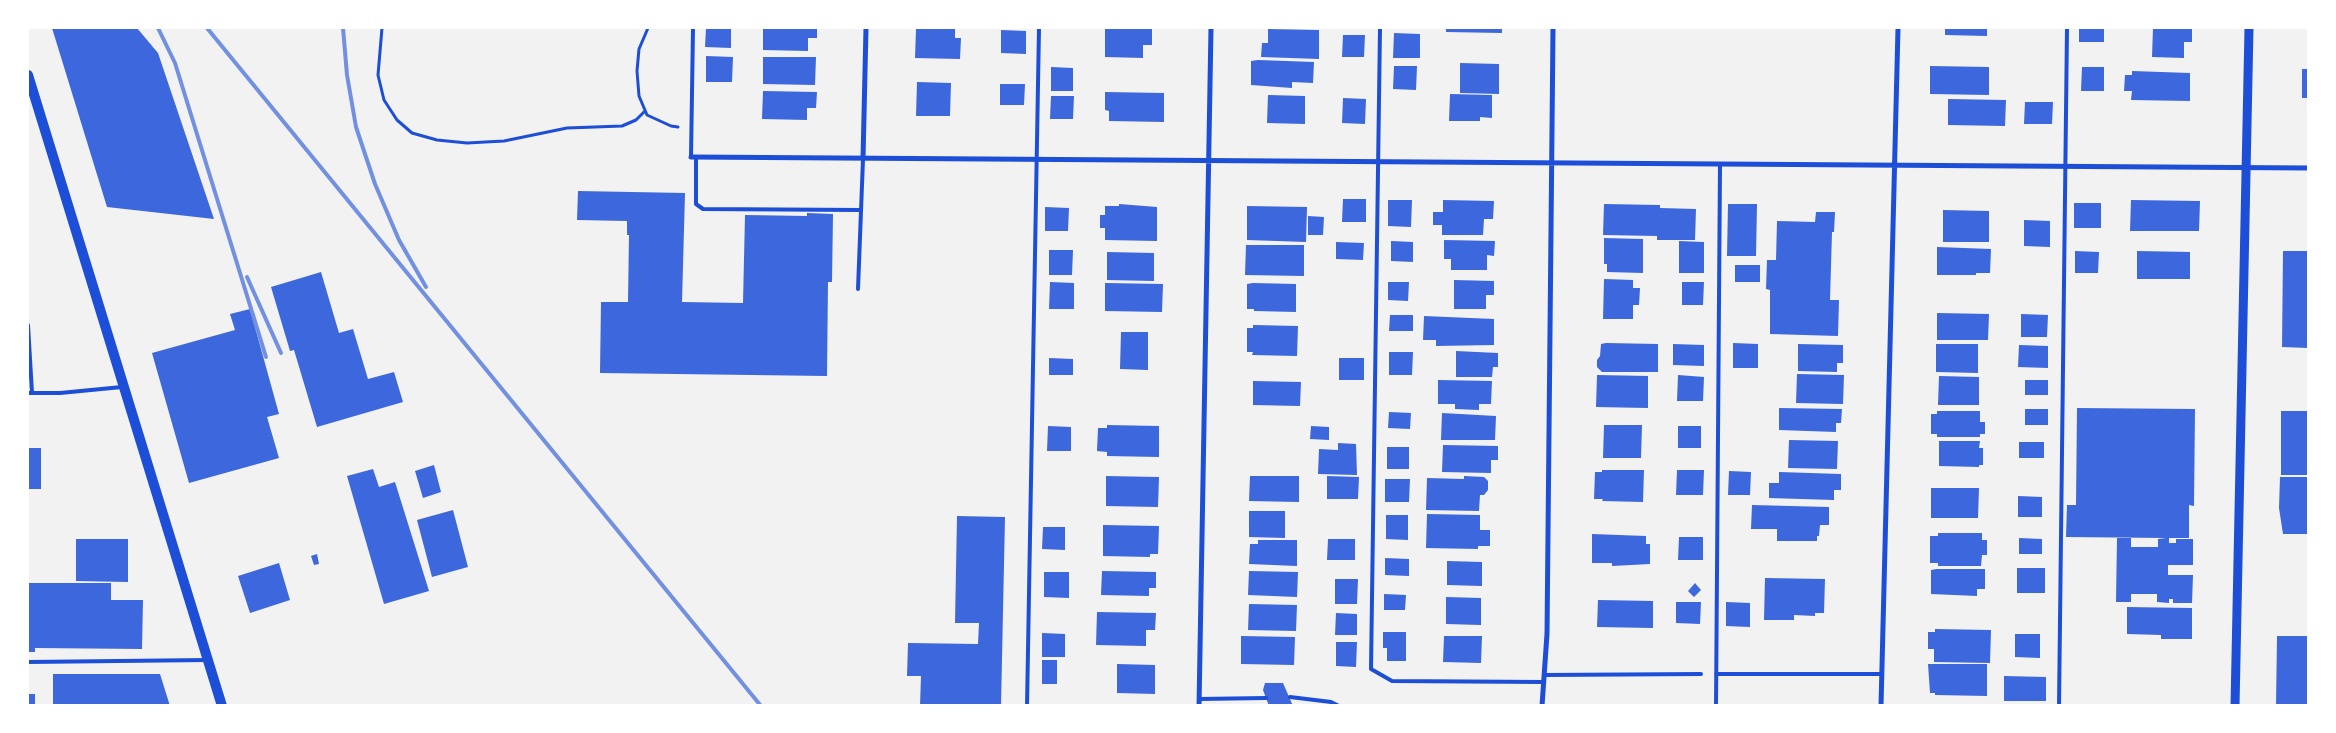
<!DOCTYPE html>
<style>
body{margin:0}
#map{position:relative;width:2336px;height:733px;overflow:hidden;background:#f2f2f2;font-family:Mulish,sans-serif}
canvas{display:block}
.frame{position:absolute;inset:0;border:29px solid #fff;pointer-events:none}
</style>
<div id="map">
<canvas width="2336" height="733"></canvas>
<div class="frame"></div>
</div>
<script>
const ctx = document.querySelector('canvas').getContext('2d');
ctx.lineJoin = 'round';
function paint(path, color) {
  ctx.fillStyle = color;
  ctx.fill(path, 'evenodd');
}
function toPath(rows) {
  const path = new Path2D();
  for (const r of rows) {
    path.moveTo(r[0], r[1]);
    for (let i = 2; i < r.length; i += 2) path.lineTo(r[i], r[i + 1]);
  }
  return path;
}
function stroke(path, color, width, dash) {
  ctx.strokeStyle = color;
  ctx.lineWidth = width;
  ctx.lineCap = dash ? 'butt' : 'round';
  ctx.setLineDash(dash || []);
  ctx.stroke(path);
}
paint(toPath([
 [52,28,137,28,158,53,214,219,107,207],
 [706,28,731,28,731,48,705,47],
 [763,28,817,28,817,38,808,38,808,51,763,50],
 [1105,28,1152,28,1152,45,1143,45,1143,58,1105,57],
 [1446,28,1502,28,1502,33,1446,32],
 [1945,28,1987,28,1987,36,1945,35],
 [2079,28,2104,28,2104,42,2079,42],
 [2153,28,2192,28,2192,42,2184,42,2184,58,2152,57],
 [916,29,955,29,955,38,961,38,960,59,915,58],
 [1268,29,1319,30,1319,59,1261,57,1262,43,1268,43],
 [1001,30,1026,31,1026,54,1001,53],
 [1394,33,1420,34,1420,58,1393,58],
 [1343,35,1365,35,1364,57,1342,57],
 [706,56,733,57,732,82,706,82],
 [763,57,816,57,815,85,763,84],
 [1258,60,1314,62,1313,83,1292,82,1292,88,1251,85,1251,61],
 [1460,63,1499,64,1499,94,1460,93],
 [1394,66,1417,66,1416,90,1393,89],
 [1930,66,1989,67,1989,95,1930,94],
 [1051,67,1073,68,1073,91,1051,91],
 [2082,67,2104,67,2104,91,2081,91],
 [2302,69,2308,69,2308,98,2302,98],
 [2132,71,2190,73,2190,101,2131,100,2132,91,2124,91,2125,75,2132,75],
 [917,82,951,83,950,116,916,116],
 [1000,84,1025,84,1024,105,1000,105],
 [763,91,817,92,816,108,807,108,807,120,762,119],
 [1105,92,1164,93,1164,122,1109,121,1109,111,1105,110],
 [1450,94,1492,95,1492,118,1480,117,1480,121,1449,121],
 [1268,95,1305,96,1305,124,1267,123],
 [1051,96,1074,96,1073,119,1050,119],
 [1343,98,1366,99,1365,124,1342,123],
 [1948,99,2006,100,2005,126,1948,125],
 [2025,102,2053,102,2052,124,2024,124],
 [578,191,685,193,682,302,743,303,745,215,807,216,807,213,833,214,832,282,828,282,827,376,600,373,601,302,628,302,629,235,627,235,627,221,577,220],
 [1343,199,1366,199,1366,222,1342,222],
 [1388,200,1412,200,1411,227,1388,226],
 [1443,200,1494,201,1493,219,1484,219,1483,235,1442,235,1442,225,1433,225,1433,212,1443,212],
 [2131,200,2200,201,2199,231,2130,231],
 [2074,203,2101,203,2101,228,2074,228],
 [1119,204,1157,207,1157,241,1105,240,1105,228,1100,228,1100,215,1105,215,1105,206,1119,206],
 [1604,204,1660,205,1660,208,1696,209,1695,240,1657,240,1657,236,1603,235],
 [1728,204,1757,204,1756,256,1727,256],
 [1247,206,1307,207,1306,242,1247,240],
 [1045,207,1069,208,1068,231,1045,231],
 [1943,210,1989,211,1989,242,1943,242],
 [1816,212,1835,212,1834,232,1832,232,1830,300,1839,300,1838,336,1770,334,1770,290,1766,289,1767,260,1776,260,1777,221,1815,222],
 [1308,216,1324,217,1323,235,1308,235],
 [2024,220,2050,221,2050,247,2024,246],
 [1604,238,1643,239,1643,273,1607,272,1607,264,1604,264],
 [1444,240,1495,241,1494,256,1487,255,1487,270,1451,270,1451,259,1444,259],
 [1391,241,1413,242,1413,262,1391,261],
 [1679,241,1704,242,1704,273,1679,273],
 [1336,242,1364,243,1363,260,1336,259],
 [1246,245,1304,245,1304,276,1245,275],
 [1937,247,1991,249,1990,273,1976,273,1976,275,1937,275],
 [1049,250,1073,250,1072,275,1049,275],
 [2075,251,2099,252,2098,273,2075,273],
 [2137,251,2190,252,2190,279,2137,279],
 [2283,251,2308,251,2308,348,2282,347],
 [1107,252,1154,253,1154,281,1107,280],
 [1735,265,1760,265,1760,282,1735,282],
 [321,272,339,333,353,329,368,379,394,372,403,402,317,427,294,350,290,351,271,287],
 [1604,279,1633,280,1633,288,1640,288,1639,305,1633,305,1633,319,1603,319],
 [1454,280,1494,281,1494,295,1486,295,1486,309,1454,309],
 [1050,282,1074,283,1074,309,1049,309],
 [1388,282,1409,282,1408,301,1388,300],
 [1682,282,1704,282,1703,305,1682,305],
 [1105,283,1163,284,1162,312,1105,311],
 [1253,283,1296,284,1296,312,1254,311,1254,309,1247,309,1247,284],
 [250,309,279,414,267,417,279,458,189,483,152,353,235,330,230,314],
 [1937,313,1989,314,1988,340,1937,340],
 [2021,314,2048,315,2047,337,2021,337],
 [1390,315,1413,315,1413,331,1389,331],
 [1424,316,1494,319,1494,345,1436,346,1436,340,1423,340],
 [1253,325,1298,326,1297,356,1252,355,1253,352,1247,352,1247,328,1253,328],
 [1121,332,1148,332,1148,370,1120,369],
 [1606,343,1658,344,1658,372,1602,372,1597,367,1597,360,1600,356,1601,344],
 [1733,343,1758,344,1758,368,1733,368],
 [1673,344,1704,345,1704,366,1673,365],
 [1798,344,1843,345,1843,363,1837,363,1837,372,1798,371],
 [1936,344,1978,344,1978,373,1936,372],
 [2019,345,2048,346,2048,368,2018,367],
 [1456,351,1498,353,1498,367,1493,367,1492,377,1456,377],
 [1389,352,1413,352,1412,375,1389,375],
 [1049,358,1073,359,1073,375,1049,375],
 [1339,358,1364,358,1364,380,1339,380],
 [1797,374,1844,375,1843,404,1796,403],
 [1597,375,1648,376,1648,408,1596,407],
 [1678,375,1704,377,1703,401,1677,401],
 [1939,376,1979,377,1979,405,1938,405],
 [1438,380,1492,381,1491,404,1479,404,1479,410,1455,409,1455,404,1438,404],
 [2025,380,2048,380,2048,395,2025,395],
 [1253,381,1301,382,1300,406,1253,405],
 [1779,408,1842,409,1841,423,1836,423,1836,432,1779,430],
 [2077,408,2195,409,2194,506,2189,505,2189,538,2169,538,2169,543,2176,543,2176,539,2193,539,2193,565,2168,565,2168,575,2193,575,2192,603,2173,603,2173,599,2169,599,2169,603,2157,602,2157,594,2131,594,2131,602,2116,602,2117,538,2131,538,2131,547,2158,547,2158,539,2166,538,2066,537,2067,505,2076,505],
 [2025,409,2048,409,2048,425,2025,425],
 [1937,411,1980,411,1980,422,1985,422,1985,434,1980,434,1980,437,1937,437,1937,434,1931,434,1931,414,1937,414],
 [2281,411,2308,411,2308,475,2281,475],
 [1389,412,1411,413,1410,429,1388,428],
 [1442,413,1496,416,1495,440,1441,440],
 [1107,425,1159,426,1159,457,1107,456,1107,452,1097,451,1098,428,1107,428],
 [1604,425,1642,425,1641,458,1603,458],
 [1048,426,1071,427,1071,451,1047,451],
 [1311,426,1329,427,1329,440,1310,439],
 [1678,426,1701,426,1701,448,1678,448],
 [1789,440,1838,441,1837,469,1788,468],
 [1939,441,1980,441,1979,448,1983,448,1983,465,1979,465,1979,467,1939,466],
 [2019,442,2044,442,2044,458,2019,458],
 [1338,443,1356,444,1357,475,1318,474,1319,449,1338,450],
 [1443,445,1498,446,1498,460,1491,460,1491,473,1442,472],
 [1387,447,1409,447,1409,469,1387,469],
 [28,448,41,448,41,489,28,489],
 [434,465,441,492,423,498,415,471],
 [373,469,379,487,395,482,429,591,384,604,347,476],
 [1602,470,1644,470,1643,502,1602,501,1603,499,1594,499,1595,472,1602,472],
 [1677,470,1704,470,1703,495,1676,495],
 [1729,471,1751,472,1750,495,1728,495],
 [1779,472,1841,474,1841,490,1834,490,1834,500,1769,498,1769,483,1779,483],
 [1106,476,1159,477,1158,507,1106,506],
 [1250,476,1299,476,1299,502,1249,501],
 [1327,476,1359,477,1358,499,1327,499],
 [1464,476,1484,477,1488,481,1488,490,1484,495,1480,495,1479,511,1426,510,1427,478,1464,479],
 [2280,477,2308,477,2308,534,2283,534,2279,508],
 [1385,479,1410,479,1409,502,1385,502],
 [1931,488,1979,488,1978,518,1931,518],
 [2018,496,2042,497,2042,517,2018,517],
 [1752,505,1829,507,1829,525,1820,525,1819,536,1817,536,1817,541,1777,541,1777,529,1751,529],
 [453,510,468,567,432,577,417,520],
 [1249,511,1285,511,1285,538,1249,537],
 [1427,514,1480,515,1480,530,1490,530,1490,546,1478,546,1478,549,1426,548],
 [1386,515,1408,515,1408,540,1386,539],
 [957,516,1005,517,1001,706,920,706,921,676,907,676,908,643,978,644,979,623,955,623],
 [1103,525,1159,526,1158,554,1150,554,1150,557,1103,556],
 [1043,527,1065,527,1065,550,1042,549],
 [1938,533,1982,533,1982,540,1987,540,1987,555,1982,555,1981,566,1938,566,1938,563,1930,563,1930,536,1938,536],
 [1592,534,1646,536,1646,544,1650,544,1650,564,1612,566,1612,563,1592,563],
 [1679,537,1703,537,1703,560,1678,560],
 [2019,538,2042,539,2042,554,2019,554],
 [76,539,128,539,128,582,76,581],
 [1328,539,1355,539,1355,560,1327,560],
 [1258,540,1297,540,1297,566,1249,564,1250,544,1258,544],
 [317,554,319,564,314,565,311,556],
 [1385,558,1409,559,1409,576,1385,575],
 [1447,561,1482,562,1482,586,1447,585],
 [279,563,290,600,250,613,238,576],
 [2017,568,2045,568,2045,593,2017,593],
 [1937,569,1985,569,1985,589,1977,589,1977,596,1931,594,1931,570],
 [1102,571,1156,572,1156,588,1149,588,1149,596,1101,595],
 [1249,571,1298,572,1297,597,1248,595],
 [1044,572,1069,572,1069,598,1044,597],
 [1765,578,1825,579,1824,613,1815,613,1815,616,1794,615,1794,620,1764,620],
 [1335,579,1358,579,1357,604,1335,604],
 [28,583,111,583,111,600,143,600,142,649,35,648,35,652,28,652],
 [1695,583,1701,590,1694,597,1688,591],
 [1384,594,1406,595,1405,610,1384,610],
 [1446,597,1481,598,1481,625,1446,624],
 [1598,600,1653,601,1653,628,1597,627],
 [1676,602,1701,602,1700,624,1676,623],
 [1726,602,1750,603,1750,627,1726,626],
 [1249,604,1297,605,1296,631,1248,630],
 [2127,607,2192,608,2192,639,2161,639,2161,635,2127,634],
 [1097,612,1156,613,1155,630,1146,630,1146,646,1096,645],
 [1336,613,1357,614,1357,635,1335,635],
 [1935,629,1991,630,1990,663,1934,662,1934,649,1928,649,1928,632,1935,632],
 [1383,632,1406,632,1406,661,1387,661,1387,648,1383,648],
 [1042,633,1065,634,1065,657,1042,657],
 [2015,634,2040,634,2040,658,2015,657],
 [1241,636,1295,637,1294,665,1241,664],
 [1444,636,1482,636,1481,663,1443,662],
 [2277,636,2308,636,2308,706,2276,706],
 [1336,642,1357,642,1356,667,1336,666],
 [1042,660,1057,660,1057,684,1042,684],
 [1117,664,1155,665,1155,694,1117,693],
 [1928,664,1987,664,1987,696,1935,695,1935,693,1930,693],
 [53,674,160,674,170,706,53,706],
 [2004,676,2046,677,2046,701,2004,701],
 [1265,683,1283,683,1293,706,1269,706,1263,690],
 [28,694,35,694,35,706,28,706]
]), '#3d67dc');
stroke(toPath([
 [382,28,378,75,384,100,397,120,412,133,437,140,467,143,504,141,567,128,622,126,636,120,645,111],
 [648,28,639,49,637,71,639,96,647,115,671,126,678,127]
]), '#1d4ed8', 3);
stroke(toPath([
 [1380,28,1371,669,1392,681,1543,682],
 [691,157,693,28],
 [696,157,696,204,703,209,861,210],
 [858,289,863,159],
 [28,325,32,393,28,393],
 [32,393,60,393,122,387],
 [28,662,208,660],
 [1716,674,1882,674],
 [1544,675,1701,674],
 [1290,697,1331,702,1339,706],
 [1199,699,1266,698],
 [1027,706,1039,28],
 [1716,706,1720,164],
 [2059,706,2067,28]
]), '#1d4ed8', 4);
stroke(toPath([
 [691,157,2308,168],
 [863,159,866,28],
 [1199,706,1211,28],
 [1542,706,1547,634,1553,28],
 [1881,706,1898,28]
]), '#1d4ed8', 5);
stroke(toPath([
 [2235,706,2249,28]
]), '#1d4ed8', 9);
stroke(toPath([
 [28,75,222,706]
]), '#1d4ed8', 10);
stroke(toPath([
 [158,28,175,63,266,357],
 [207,28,761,706],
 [343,28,347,75,356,127,375,184,399,240,426,287],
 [247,277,281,353]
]), '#7290e2', 4);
</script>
